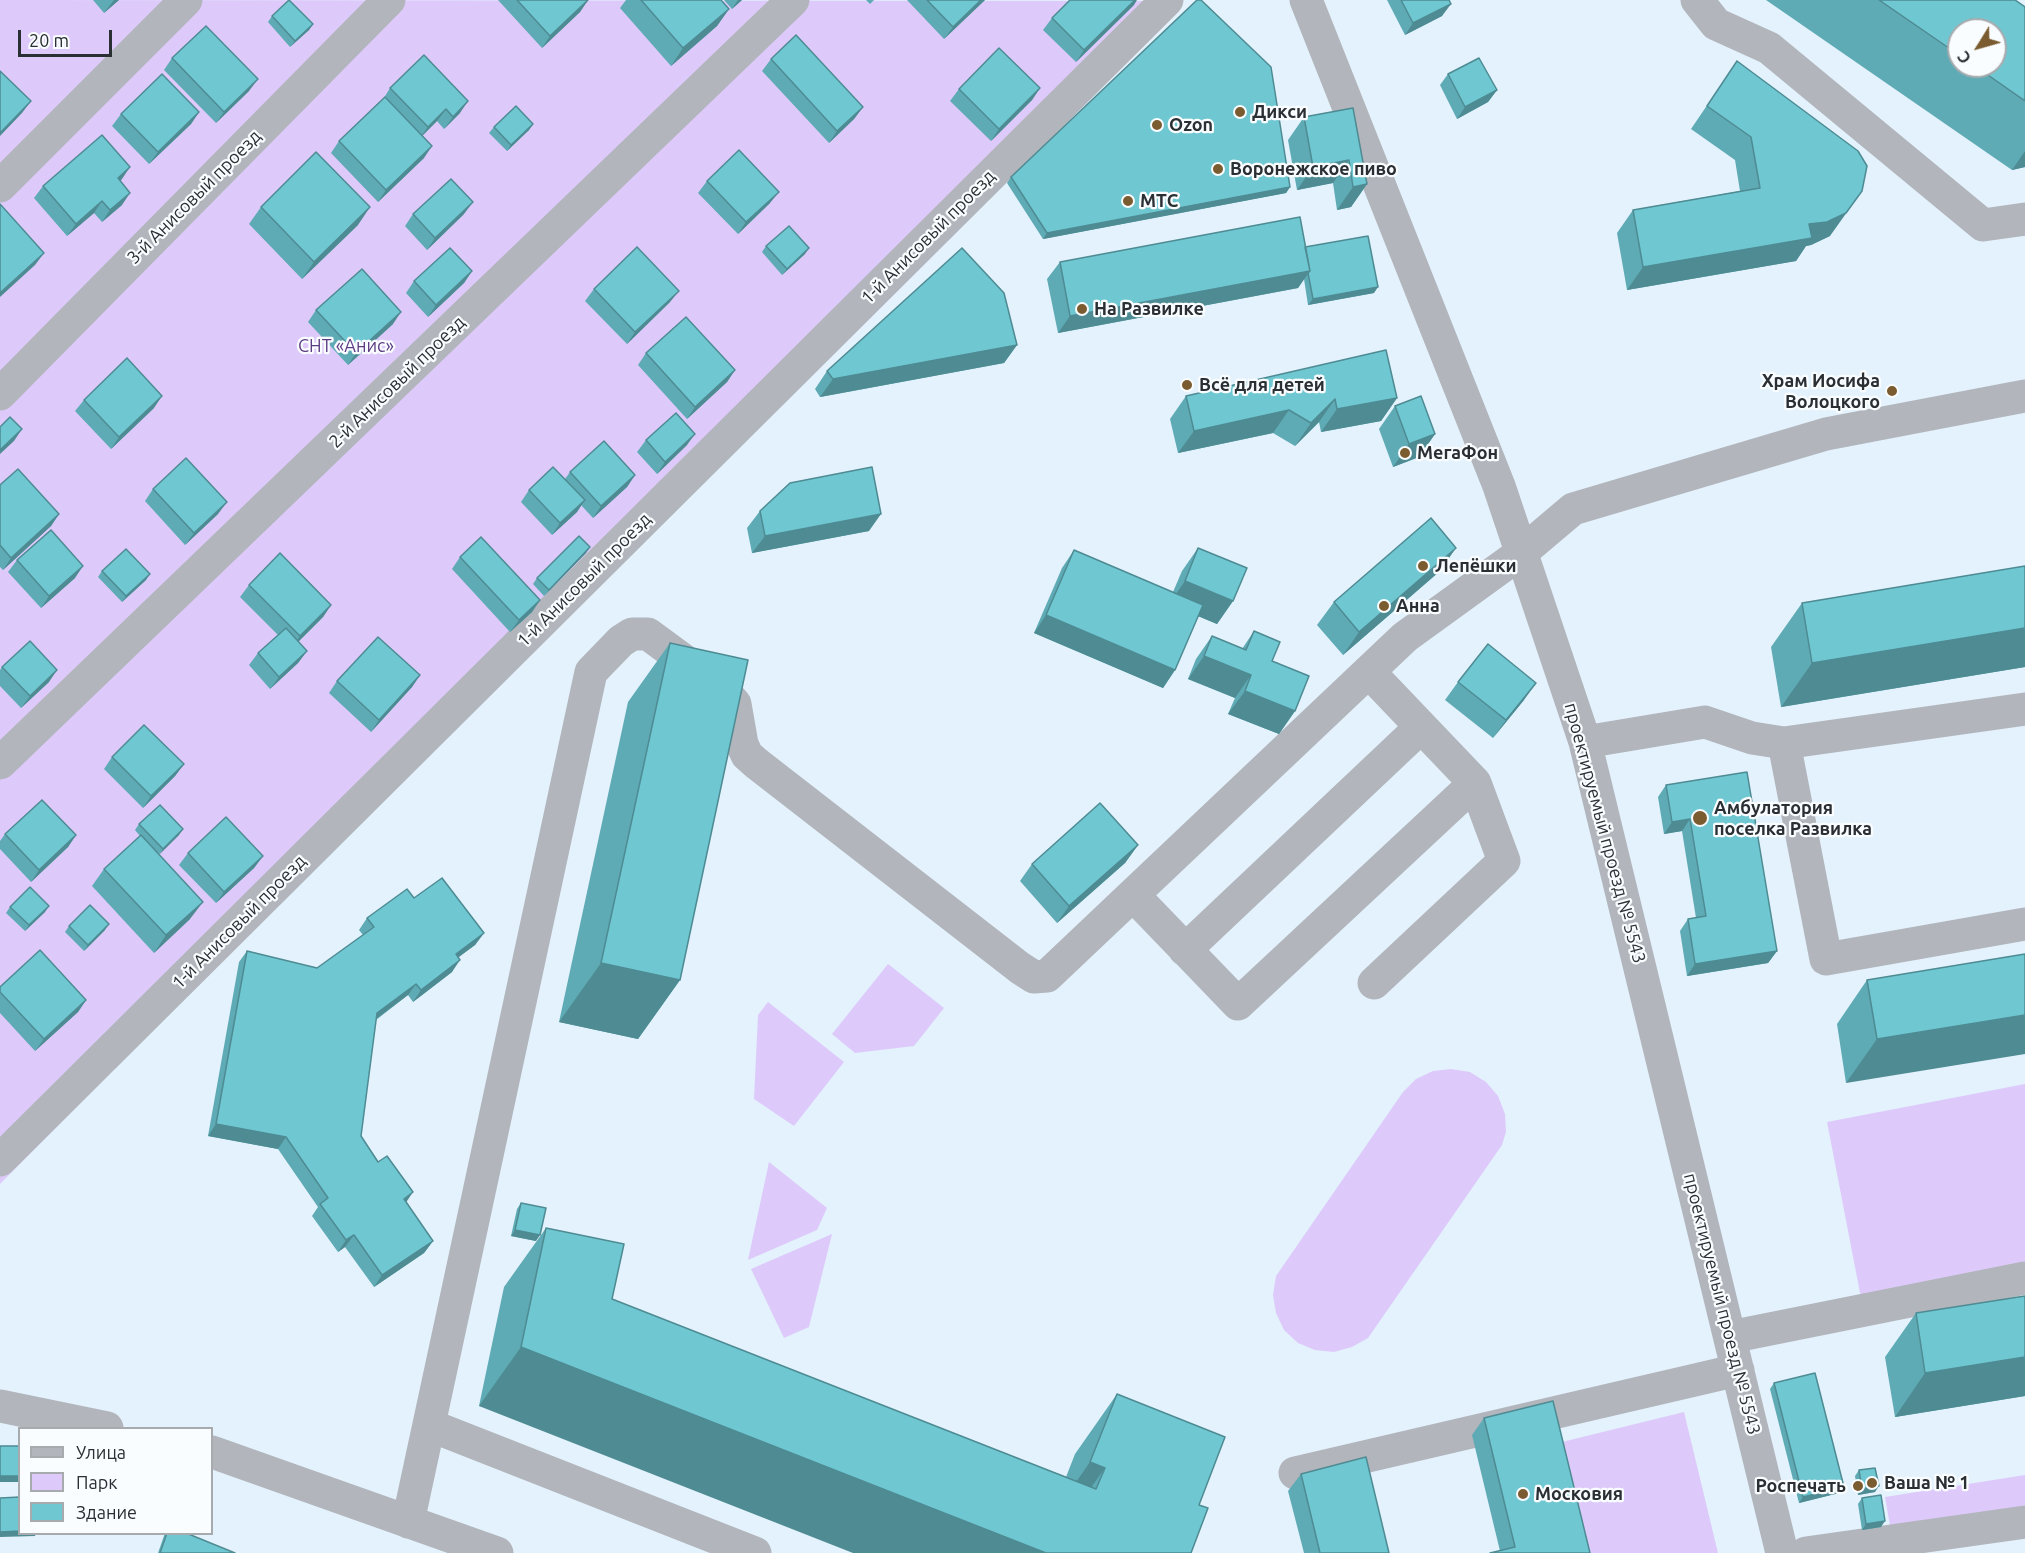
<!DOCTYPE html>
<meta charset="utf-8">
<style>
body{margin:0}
#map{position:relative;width:2025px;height:1553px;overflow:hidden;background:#e3f2fc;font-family:Ubuntu,sans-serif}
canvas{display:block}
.legend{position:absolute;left:18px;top:1427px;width:195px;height:108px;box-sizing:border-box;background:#fafdff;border:2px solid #a7abad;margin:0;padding:8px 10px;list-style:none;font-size:18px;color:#2a2f33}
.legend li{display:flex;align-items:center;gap:12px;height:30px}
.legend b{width:30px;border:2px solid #a7abad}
.north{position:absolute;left:1947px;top:18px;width:60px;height:60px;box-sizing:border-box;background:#fafdff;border:2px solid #a7abad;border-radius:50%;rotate:233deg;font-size:16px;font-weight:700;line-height:24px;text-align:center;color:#2a2f33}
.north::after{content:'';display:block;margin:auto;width:21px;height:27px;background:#7a5c30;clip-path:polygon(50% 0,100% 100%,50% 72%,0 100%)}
.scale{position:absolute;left:18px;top:30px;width:94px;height:27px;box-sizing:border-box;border:3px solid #2a2f33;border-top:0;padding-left:8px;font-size:18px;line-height:21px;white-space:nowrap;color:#2a2f33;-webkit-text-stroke:4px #fafdff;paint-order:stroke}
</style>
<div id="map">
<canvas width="2025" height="1553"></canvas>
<ul class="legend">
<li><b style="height:8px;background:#b2b5bb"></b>Улица</li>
<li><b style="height:16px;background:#ddcafb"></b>Парк</li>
<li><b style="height:16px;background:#6fc7d2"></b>Здание</li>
</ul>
<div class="north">С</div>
<div class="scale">20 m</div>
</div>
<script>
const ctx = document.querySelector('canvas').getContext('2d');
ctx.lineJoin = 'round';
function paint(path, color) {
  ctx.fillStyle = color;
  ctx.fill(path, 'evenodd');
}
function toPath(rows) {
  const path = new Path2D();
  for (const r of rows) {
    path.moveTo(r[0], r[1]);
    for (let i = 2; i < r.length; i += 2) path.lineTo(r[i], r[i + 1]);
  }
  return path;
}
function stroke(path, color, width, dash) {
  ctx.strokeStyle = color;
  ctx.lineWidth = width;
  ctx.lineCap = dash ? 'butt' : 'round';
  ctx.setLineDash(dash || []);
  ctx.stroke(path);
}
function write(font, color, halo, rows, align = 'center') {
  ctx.font = font + ' Ubuntu,sans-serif';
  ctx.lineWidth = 4.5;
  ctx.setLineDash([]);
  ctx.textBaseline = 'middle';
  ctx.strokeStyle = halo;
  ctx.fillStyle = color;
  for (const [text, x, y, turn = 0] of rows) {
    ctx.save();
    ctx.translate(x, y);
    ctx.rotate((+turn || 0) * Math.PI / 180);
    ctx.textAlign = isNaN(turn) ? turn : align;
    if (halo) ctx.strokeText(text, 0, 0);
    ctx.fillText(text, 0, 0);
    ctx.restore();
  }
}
paint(toPath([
 [0,0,1178,1,0,1184],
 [888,964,944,1008,914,1046,855,1053,832,1034],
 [768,1002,844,1062,794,1126,754,1099,758,1015],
 [1451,1069,1470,1072,1486,1082,1498,1096,1505,1114,1506,1132,1502,1145,1368,1338,1352,1347,1334,1352,1315,1350,1298,1343,1284,1330,1276,1313,1273,1295,1276,1276,1403,1092,1416,1079,1433,1071],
 [2025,1084,2025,1266,1861,1298,1827,1122],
 [769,1162,827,1208,817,1230,748,1260],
 [832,1234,809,1327,784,1338,751,1269],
 [1684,1412,1718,1553,1590,1553,1562,1442],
 [2025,1475,2025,1515,1892,1537,1885,1497]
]), '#ddcafb');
stroke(toPath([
 [1306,0,1499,486,1585,742,1782,1553],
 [1697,0,1716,24,1769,48,1983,225,2025,219],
 [0,186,186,0],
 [0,394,389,0],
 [1585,742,1705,722,1752,738,1784,743,2025,709],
 [1784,743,1826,959,2025,924],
 [0,763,793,0],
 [1134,896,1238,1004,1475,783,1369,672],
 [1185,950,1421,727],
 [1374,983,1504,861,1475,783],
 [0,1160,1167,0],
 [1730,1337,2025,1278],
 [0,1406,107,1428],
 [429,1425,755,1553],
 [212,1452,497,1553],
 [1295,1473,1738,1370],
 [408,1522,591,672,621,641,632,634,648,634,720,687,735,704,742,744,747,755,756,763,1020,968,1034,977,1047,976,1405,637,1521,553,1573,509,1826,434,2025,396],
 [1806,1553,2025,1522]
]), '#b2b5bb', 33);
paint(toPath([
 [93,0,119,0,104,13],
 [498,0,588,0,580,12,542,48],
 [626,0,721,0,729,9,717,26,671,66,620,8],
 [724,0,742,0,732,9],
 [866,0,874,0,870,4],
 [907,0,985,0,944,39],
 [1387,0,1449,0,1442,16,1405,35],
 [1766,0,2015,0,2025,7,2025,167,2012,170],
 [1959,30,1995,66,1959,66],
 [1134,5,1076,62,1043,30,1052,18],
 [272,16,313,24,309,30,290,47,268,22],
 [172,58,249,91,216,123,164,70],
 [771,59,863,107,854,119,829,143,762,71],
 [1737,61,1830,236,1811,245,1806,246,1796,261,1627,290,1617,233,1633,210,1740,191,1735,160,1691,129],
 [1448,74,1497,90,1488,102,1457,119,1440,85],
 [390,88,460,113,444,129,437,121,422,136,424,158,378,202,331,153,339,141,382,101],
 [1040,88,1032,100,991,141,950,101,959,89],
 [1353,108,1367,184,1351,207,1337,210,1333,183,1297,190,1288,140,1304,117],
 [199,112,191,124,149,164,112,126,121,114],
 [533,124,529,130,507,151,489,133,494,127],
 [1011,177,1290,187,1286,193,1043,239,1007,183],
 [122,179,120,181,122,205,102,222,94,213,67,236,34,198,43,186],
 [707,181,770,203,738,234,698,193],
 [261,207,358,225,302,279,249,224],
 [413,214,464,214,427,250,405,226],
 [766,246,805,254,782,275,762,252],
 [1305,247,1374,293,1308,305,1304,279,1298,288,1058,333,1047,279,1060,262],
 [472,271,464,283,428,317,406,293,414,281],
 [594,289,670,302,627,344,585,301],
 [316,310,393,324,348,365,308,322],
 [1017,345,1004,363,820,397,815,389,827,371],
 [646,353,735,370,727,382,687,419,638,365],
 [1186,396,1397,398,1381,421,1321,432,1319,422,1295,446,1273,433,1178,453,1170,419],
 [84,400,154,408,111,449,75,411],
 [1395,406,1435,434,1419,457,1393,467,1379,429],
 [646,440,687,445,657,474,637,452],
 [570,472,635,475,627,487,593,518,581,505,577,512,552,535,521,502,529,490,565,479],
 [0,485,59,514,51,526,3,570,0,567],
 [153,489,218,514,185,545,145,501],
 [760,511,869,531,752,553,747,528],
 [590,547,586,553,544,596,533,584,537,578],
 [1198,548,1233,601,1217,624,1198,616,1175,670,1163,688,1034,633,1062,568,1074,550,1173,592,1182,571],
 [460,557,540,600,532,612,510,632,452,569],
 [17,560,75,578,41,608,8,572],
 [2025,566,2025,667,1781,707,1771,647,1802,603],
 [102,571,146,580,122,602,98,577],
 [1440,571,1343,655,1317,625,1334,602],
 [249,585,331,605,323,617,298,642,307,651,298,663,270,689,249,665,258,653,278,635,240,597],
 [1254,631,1272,661,1295,711,1279,734,1228,714,1235,698,1188,679,1196,659,1212,636,1242,649],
 [670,643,680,980,638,1039,559,1022,628,702],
 [2,667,49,682,21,708,0,686,0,670],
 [420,675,412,687,371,732,329,693,337,681],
 [1458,682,1524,700,1493,738,1445,700],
 [112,757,184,764,175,776,143,808,104,769],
 [1747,772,1777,951,1768,963,1687,976,1680,931,1688,919,1696,918,1682,831,1664,834,1658,797,1666,785],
 [139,824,179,835,159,854,190,919,154,953,92,886,104,869,140,836,135,830],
 [5,834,76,835,68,847,31,882,0,849,0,841],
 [1138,845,1125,863,1057,923,1020,881,1032,864],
 [188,853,263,856,254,868,216,903,179,865],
 [414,898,484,933,475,945,458,957,452,972,413,1002,408,995,376,1020,361,1136,433,1241,424,1253,374,1287,345,1247,338,1252,312,1216,318,1207,278,1149,208,1136,239,962,247,951,317,968,363,935,359,930,367,918],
 [10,907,45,912,25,931,6,913],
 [69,926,105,930,84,951,65,932],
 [2025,954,1846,1083,1837,1024,1867,980],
 [0,987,86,1000,78,1012,35,1051,0,1013],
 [521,1203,536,1241,511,1236,517,1209],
 [546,1228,612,1299,1066,1477,1075,1454,1117,1394,1199,1505,479,1406,504,1287],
 [2025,1296,2025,1396,1895,1417,1885,1357,1916,1313],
 [1774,1383,1839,1493,1799,1503,1770,1389],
 [1484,1418,1590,1553,1500,1551,1472,1435],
 [1859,1470,1875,1492,1858,1495,1855,1476],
 [1301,1474,1389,1553,1304,1553,1288,1491],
 [1862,1498,1881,1527,1862,1530,1858,1504],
 [165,1533,186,1533,235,1553,158,1553]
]), '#5fabb5');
paint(toPath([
 [114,0,119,0,104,13],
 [588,0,580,12,542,48,550,36],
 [738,0,742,0,732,9],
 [981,0,985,0,944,39,953,27],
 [1135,0,1137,0,1134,5,1076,62,1084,50],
 [1451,4,1442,16,1405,35,1413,23],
 [729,9,717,26,671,66,683,48],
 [313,24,309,30,290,47,295,41],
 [258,79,249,91,216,123,224,112],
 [1040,88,1032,100,991,141,999,129],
 [1497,90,1488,102,1457,119,1465,107],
 [31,101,22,113,0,136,0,133],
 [468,101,460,113,444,129,453,117],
 [863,107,854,119,829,143,837,131],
 [446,109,437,121,419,139,428,127],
 [199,112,191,124,149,164,158,152],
 [533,124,529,130,507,151,511,145],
 [432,146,424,158,378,202,386,190],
 [2025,151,2025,167,2012,170],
 [1349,160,1333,183,1297,190,1313,167],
 [130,167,122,179,109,190,118,178],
 [1367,184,1351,207,1337,210,1353,187],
 [1290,187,1286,193,1043,239,1047,233],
 [1862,191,1830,236,1811,245,1806,246,1796,261,1627,290,1643,267],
 [779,192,770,203,738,234,746,222],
 [130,193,122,205,102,222,110,210],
 [102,201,94,213,67,236,76,224],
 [473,202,464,214,427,250,435,238],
 [370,207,358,225,302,279,314,262],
 [809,248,805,254,782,275,787,269],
 [44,253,35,265,0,297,0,293],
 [472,271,464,283,428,317,436,305],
 [1310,271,1298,288,1058,333,1070,316],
 [1378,287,1374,293,1308,305,1313,299],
 [679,291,670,302,627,344,635,332],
 [401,312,393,324,348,365,356,353],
 [1017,345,1004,363,820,397,833,379],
 [735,370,727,382,687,419,695,407],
 [162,396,154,408,111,449,119,437],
 [1397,398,1381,421,1321,432,1337,409],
 [1335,399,1319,422,1295,446,1311,423],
 [1289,410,1273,433,1178,453,1194,431],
 [22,429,14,441,0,454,0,450],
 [695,434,687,445,657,474,665,462],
 [1435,434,1419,457,1393,467,1409,444],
 [635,475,627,487,593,518,601,506],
 [585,500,577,512,552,535,560,523],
 [227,502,218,514,185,545,194,533],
 [59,514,51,526,3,570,11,558],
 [881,514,869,531,752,553,765,536],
 [590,547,586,553,544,596,549,590],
 [1456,548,1440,571,1343,655,1359,632],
 [83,566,75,578,41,608,49,596],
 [150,574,146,580,122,602,126,596],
 [1185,581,1233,601,1217,624,1169,604],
 [540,600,532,612,510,632,519,620],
 [331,605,323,617,292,648,300,636],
 [1046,615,1175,670,1163,688,1034,633],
 [2025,628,2025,667,1781,707,1812,663],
 [307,651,298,663,270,689,279,677],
 [1204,656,1251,675,1235,698,1188,679],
 [57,670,49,682,21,708,30,696],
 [420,675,412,687,371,732,379,720],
 [1536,683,1524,700,1493,738,1506,720],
 [1245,691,1295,711,1279,734,1228,714],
 [184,764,175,776,143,808,151,796],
 [1690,819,1682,831,1664,834,1672,822],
 [183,829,179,835,159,855,163,849],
 [76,835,68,847,31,882,39,870],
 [1138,845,1125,863,1057,923,1069,906],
 [263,856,254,868,216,903,224,892],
 [203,902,190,919,154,953,166,935],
 [49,906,45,912,25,931,29,925],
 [109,924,105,930,84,951,88,945],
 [484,933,475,945,447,966,456,954],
 [1777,951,1768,963,1687,976,1695,964],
 [460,960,452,972,413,1002,421,990],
 [601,963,680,980,638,1039,559,1022],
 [416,984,408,995,368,1025,377,1013],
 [86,1000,78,1012,35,1051,44,1039],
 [2025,1015,2025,1054,1846,1083,1877,1039],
 [216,1124,286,1137,278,1149,208,1136],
 [413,1192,405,1204,404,1199],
 [515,1230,540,1235,536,1241,511,1236],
 [354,1235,345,1247,338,1252,346,1240],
 [433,1241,424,1253,374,1287,382,1275],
 [521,1347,1046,1553,853,1553,479,1406],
 [2025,1357,2025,1396,1895,1417,1925,1373],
 [1090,1462,1105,1468,1063,1527,1049,1521],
 [0,1476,20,1476,20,1482,0,1482],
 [1879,1486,1875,1492,1858,1495,1862,1489],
 [1844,1487,1839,1493,1799,1503,1803,1497],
 [1885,1521,1881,1527,1862,1530,1866,1524],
 [20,1531,20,1533,36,1533,35,1536,0,1537,0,1532]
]), '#4e8b93');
const building = toPath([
 [289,0,313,24,295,41,272,16,289,0],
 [517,0,588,0,550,36,517,0],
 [641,0,721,0,729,9,683,48,641,0],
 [927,0,981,0,953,27,927,0],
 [1070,0,1135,0,1084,50,1052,18,1070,0],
 [1197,0,1201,0,1271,67,1290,187,1047,233,1011,177,1197,0],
 [1401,0,1449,0,1451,4,1413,23,1401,0],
 [1879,0,2015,0,2025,7,2025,101,1975,66,1995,66,1995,30,1959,30,1959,55,1879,0],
 [206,26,258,79,224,112,172,58,206,26],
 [796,35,863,107,837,131,771,59,796,35],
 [999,48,1040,88,999,129,959,89,999,48],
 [424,55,468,101,453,117,446,109,428,127,390,88,424,55],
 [1479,58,1497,90,1465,107,1448,74,1479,58],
 [1737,61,1858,151,1867,166,1862,191,1846,213,1827,222,1809,224,1812,238,1643,267,1633,210,1760,188,1751,137,1707,106,1737,61],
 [0,71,31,101,0,133,0,71],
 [162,74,199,112,158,152,121,114,162,74],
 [385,97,432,146,386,190,339,141,385,97],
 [516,106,533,124,511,145,494,127,516,106],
 [1353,108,1367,184,1353,187,1349,160,1313,167,1304,117,1353,108],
 [102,135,130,167,118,178,130,193,110,210,102,201,76,224,43,186,102,135],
 [739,150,779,192,746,222,707,181,739,150],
 [316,152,370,207,314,262,261,207,316,152],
 [451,179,473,202,435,238,413,214,451,179],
 [0,204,44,253,0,293,0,204],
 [1300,217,1310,271,1070,316,1060,262,1300,217],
 [789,226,809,248,787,269,766,246,789,226],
 [1368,236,1378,287,1313,299,1308,273,1310,271,1305,247,1368,236],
 [637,247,679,291,635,332,594,289,637,247],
 [450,248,472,271,436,305,414,281,450,248],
 [962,248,1004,293,1017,345,833,379,827,371,962,248],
 [362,269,401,312,356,353,316,310,362,269],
 [686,317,735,370,695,407,646,353,686,317],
 [1386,350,1397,398,1337,409,1335,399,1311,423,1289,410,1194,431,1186,396,1386,350],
 [127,358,162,396,119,437,84,400,127,358],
 [1421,396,1435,434,1409,444,1395,406,1421,396],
 [676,413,695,434,665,462,646,440,676,413],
 [10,417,22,429,0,450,0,427,10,417],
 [604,441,635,475,601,506,570,472,604,441],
 [186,458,227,502,194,533,153,489,186,458],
 [553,467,585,500,560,523,529,490,553,467],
 [872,467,881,514,765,536,760,511,790,483,872,467],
 [18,469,59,514,11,558,0,545,0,485,18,469],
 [1431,518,1456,548,1359,632,1334,602,1431,518],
 [51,530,83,566,49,596,17,560,51,530],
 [579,536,590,547,549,590,537,578,579,536],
 [481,537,540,600,519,620,460,557,481,537],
 [1198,548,1247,568,1233,601,1185,581,1198,548],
 [126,549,150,574,126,596,102,571,126,549],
 [1074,550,1203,605,1175,670,1046,615,1074,550],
 [280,553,331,605,300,636,249,585,280,553],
 [2025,566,2025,628,1812,663,1802,603,2025,566],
 [286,628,307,651,279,677,258,653,286,628],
 [1254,631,1280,642,1272,661,1309,676,1295,711,1245,691,1251,675,1204,656,1212,636,1246,650,1254,631],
 [378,637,420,675,379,720,337,681,378,637],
 [30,641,57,670,30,696,2,667,30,641],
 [670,643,748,660,680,980,601,963,670,643],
 [1488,644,1536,683,1506,720,1458,682,1488,644],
 [144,725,184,764,151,796,112,757,144,725],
 [1747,772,1777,951,1695,964,1688,919,1706,916,1690,819,1672,822,1666,785,1747,772],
 [42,800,76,835,39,870,5,834,42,800],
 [1100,803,1138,845,1069,906,1032,864,1100,803],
 [160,805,183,829,163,849,139,824,160,805],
 [226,817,263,856,224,892,188,853,226,817],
 [141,835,203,902,166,935,104,869,141,835],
 [442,878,484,933,456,954,460,960,421,990,416,984,377,1013,361,1136,378,1162,387,1156,413,1192,404,1199,433,1241,382,1275,354,1235,346,1240,320,1204,328,1198,286,1137,216,1124,247,951,317,968,374,927,367,918,407,889,414,898,442,878],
 [30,887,49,906,29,925,10,907,30,887],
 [90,905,109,924,88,945,69,926,90,905],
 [40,950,86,1000,44,1039,0,992,0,987,40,950],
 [2025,954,2025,1015,1877,1039,1867,980,2025,954],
 [521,1203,546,1208,540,1235,515,1230,521,1203],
 [546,1228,624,1244,612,1299,1096,1489,1105,1468,1090,1462,1117,1394,1225,1437,1199,1505,1208,1508,1191,1553,1046,1553,521,1347,546,1228],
 [2025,1296,2025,1357,1925,1373,1916,1313,2025,1296],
 [1815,1373,1844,1487,1803,1497,1774,1383,1815,1373],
 [1553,1401,1590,1553,1490,1553,1515,1547,1484,1418,1553,1401],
 [0,1446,20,1446,20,1476,0,1476,0,1446],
 [1366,1457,1389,1553,1320,1553,1301,1474,1366,1457],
 [1875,1468,1879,1486,1862,1489,1859,1470,1875,1468],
 [1881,1495,1885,1521,1866,1524,1862,1498,1881,1495],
 [20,1497,20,1531,0,1532,0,1498,20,1497],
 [167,1533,186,1533,235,1553,160,1553,167,1533]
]);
paint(building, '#6fc7d2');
stroke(building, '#4e8b93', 1.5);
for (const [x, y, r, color] of [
 [1240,112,6,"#7a5c30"],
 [1157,125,6,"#7a5c30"],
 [1218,169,6,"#7a5c30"],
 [1128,201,6,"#7a5c30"],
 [1082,309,6,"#7a5c30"],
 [1187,385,6,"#7a5c30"],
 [1892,391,6,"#7a5c30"],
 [1405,453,6,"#7a5c30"],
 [1423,566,6,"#7a5c30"],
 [1384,606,6,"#7a5c30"],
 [1700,818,8,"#7a5c30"],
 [1872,1483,6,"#7a5c30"],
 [1858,1486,6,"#7a5c30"],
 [1523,1494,6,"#7a5c30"]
]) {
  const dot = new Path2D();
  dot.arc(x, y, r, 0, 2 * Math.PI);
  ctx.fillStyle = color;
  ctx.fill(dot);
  stroke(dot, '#fafdff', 2);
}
write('bold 18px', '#2a2f33', '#fafdff', [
 ["Дикси",1252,112],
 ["Ozon",1169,125],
 ["Воронежское пиво",1230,169],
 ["МТС",1140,201],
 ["На Развилке",1094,309],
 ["Храм Иосифа",1880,381,"right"],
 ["Волоцкого",1880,402,"right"],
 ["Всё для детей",1199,385],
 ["МегаФон",1417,453],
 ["Лепёшки",1435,566],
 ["Анна",1396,606],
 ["Амбулатория",1714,808],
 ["поселка Развилка",1714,829],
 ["Ваша № 1",1884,1483],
 ["Роспечать",1846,1486,"right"],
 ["Московия",1535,1494]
], 'left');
write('18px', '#2a2f33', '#fafdff', [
 ["3-й Анисовый проезд",194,197,-45],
 ["1-й Анисовый проезд",928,237,-45],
 ["2-й Анисовый проезд",397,382,-44],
 ["1-й Анисовый проезд",584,580,-45],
 ["проектируемый проезд № 5543",1605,833,75],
 ["1-й Анисовый проезд",239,922,-45],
 ["проектируемый проезд № 5543",1722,1304,76]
]);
write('18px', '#5d3d83', '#fafdff', [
 ["СНТ «Анис»",346,346]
]);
</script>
